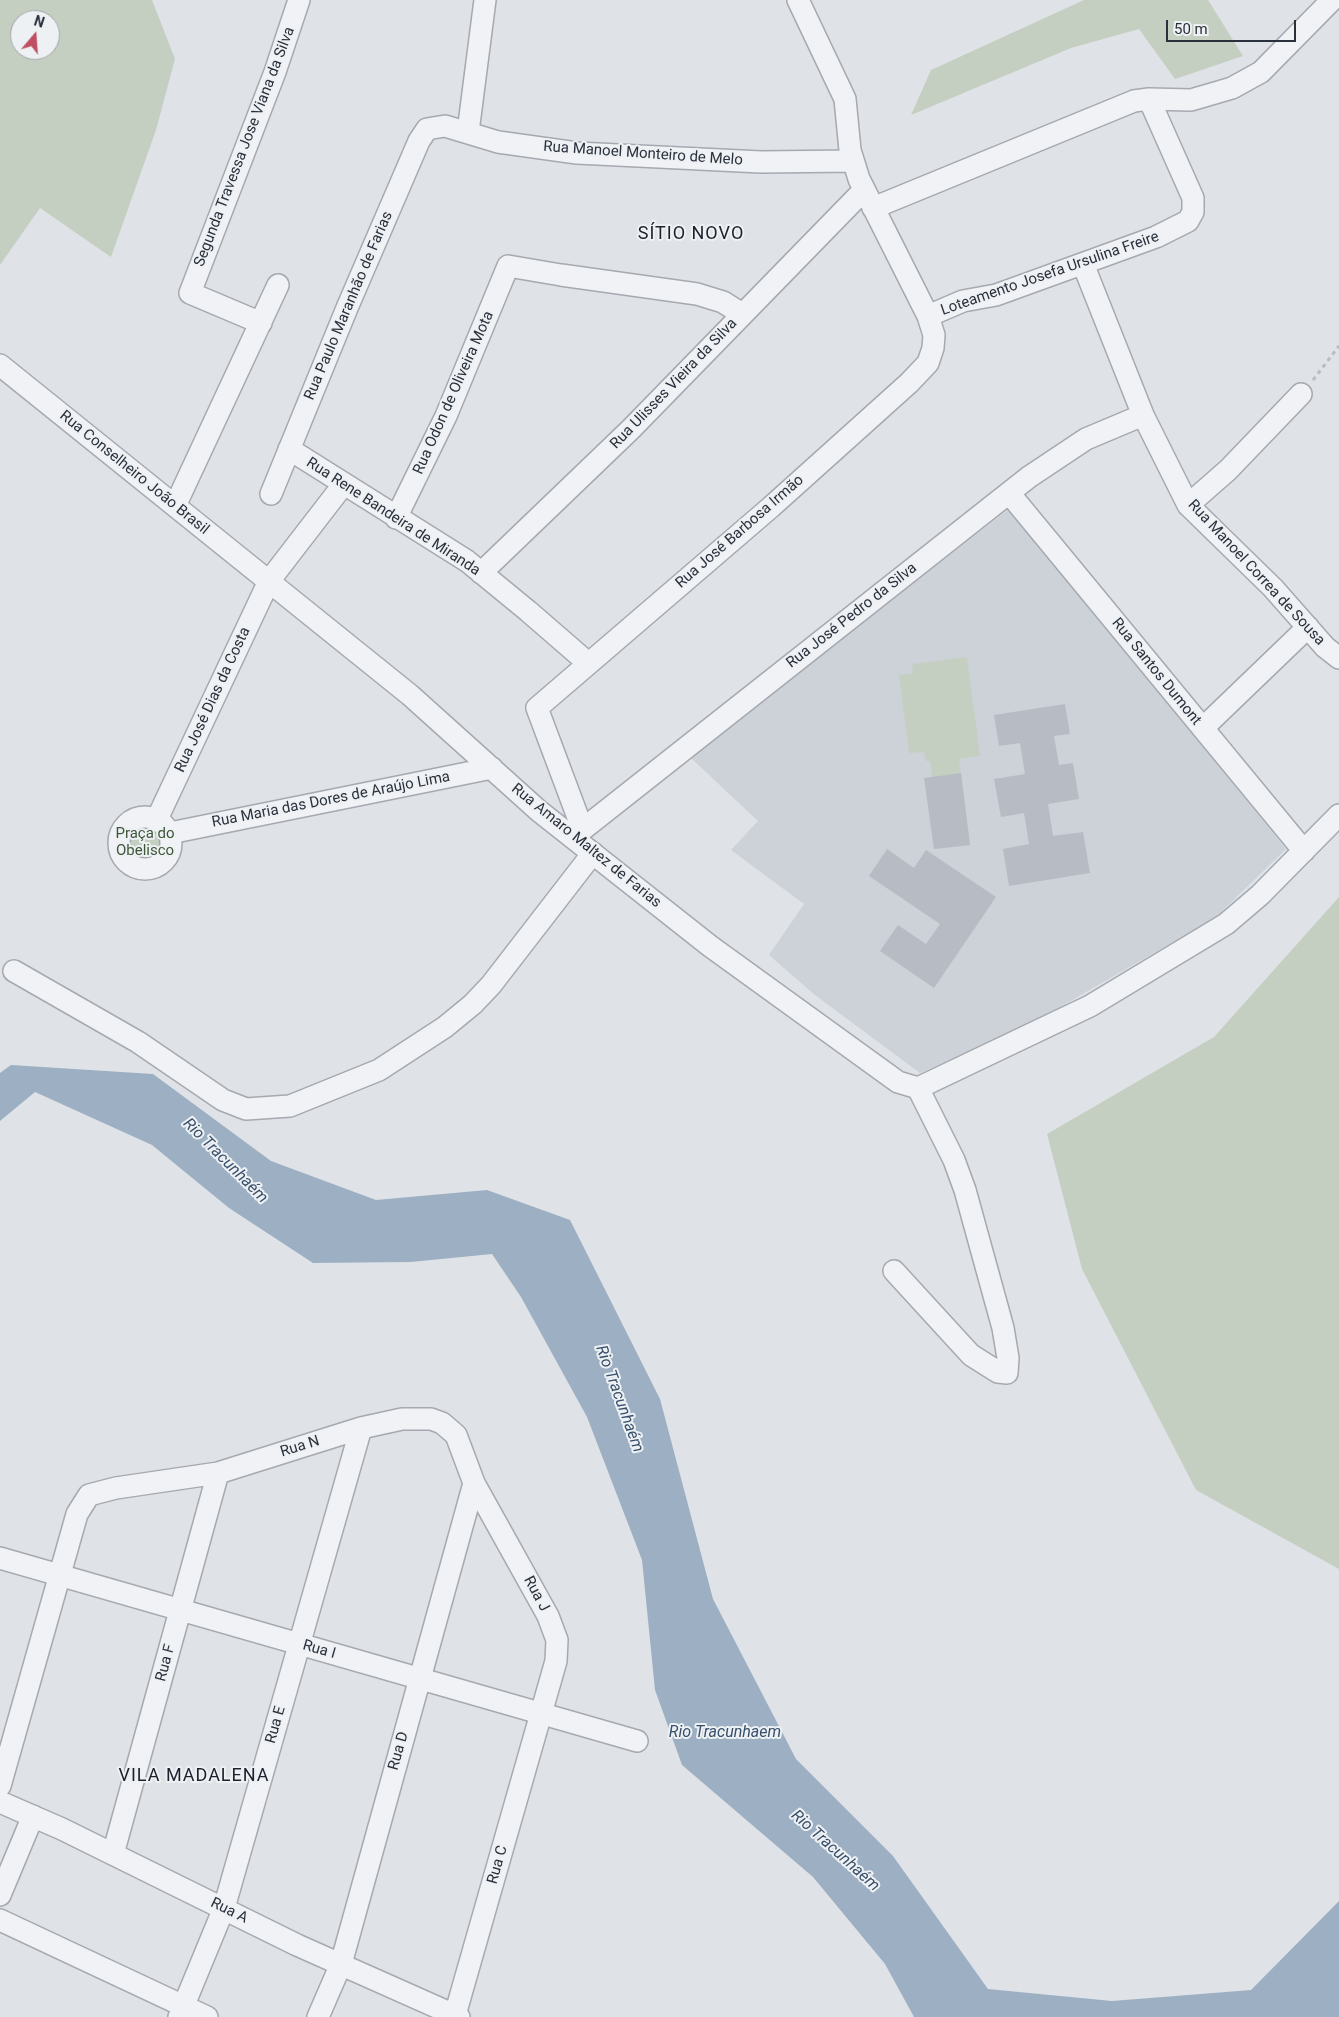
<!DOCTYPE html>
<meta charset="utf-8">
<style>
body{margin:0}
#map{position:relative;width:1339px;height:2017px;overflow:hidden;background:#dfe2e6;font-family:Roboto,sans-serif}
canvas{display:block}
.north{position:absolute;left:10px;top:10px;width:50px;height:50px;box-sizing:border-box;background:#eef1f4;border:1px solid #a0a4aa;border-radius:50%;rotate:18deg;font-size:14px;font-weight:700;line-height:20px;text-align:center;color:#2a303c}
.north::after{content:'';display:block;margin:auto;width:18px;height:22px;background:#bf5061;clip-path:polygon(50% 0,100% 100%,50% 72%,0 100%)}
.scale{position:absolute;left:1166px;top:20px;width:130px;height:22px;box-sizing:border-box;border:2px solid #2a303c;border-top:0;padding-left:6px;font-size:15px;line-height:18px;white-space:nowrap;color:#2a303c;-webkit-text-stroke:4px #eef1f4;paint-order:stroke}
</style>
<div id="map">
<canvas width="1339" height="2017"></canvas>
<div class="north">N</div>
<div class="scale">50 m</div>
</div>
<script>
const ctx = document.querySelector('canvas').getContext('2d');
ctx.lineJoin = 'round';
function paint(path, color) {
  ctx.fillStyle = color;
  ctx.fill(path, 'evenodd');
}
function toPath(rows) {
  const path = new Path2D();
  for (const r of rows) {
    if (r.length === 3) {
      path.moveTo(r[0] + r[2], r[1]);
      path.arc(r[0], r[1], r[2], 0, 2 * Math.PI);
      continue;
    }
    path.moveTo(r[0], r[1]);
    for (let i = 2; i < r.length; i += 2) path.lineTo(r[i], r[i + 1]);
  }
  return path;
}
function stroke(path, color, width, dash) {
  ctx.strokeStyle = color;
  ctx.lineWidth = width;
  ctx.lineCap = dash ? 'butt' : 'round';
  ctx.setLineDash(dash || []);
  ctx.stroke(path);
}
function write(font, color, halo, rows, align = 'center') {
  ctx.font = font + ' Roboto,sans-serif';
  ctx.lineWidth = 4;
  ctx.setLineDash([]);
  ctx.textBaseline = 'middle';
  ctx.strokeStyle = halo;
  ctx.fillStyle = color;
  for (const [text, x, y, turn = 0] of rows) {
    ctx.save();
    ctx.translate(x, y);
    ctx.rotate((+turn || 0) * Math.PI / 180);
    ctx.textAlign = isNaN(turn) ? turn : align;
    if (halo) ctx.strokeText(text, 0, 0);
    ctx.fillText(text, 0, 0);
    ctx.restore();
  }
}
paint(toPath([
 [1009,509,1286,849,1216,917,1036,1021,920,1073,815,995,769,955,804,904,731,850,758,821,690,757]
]), '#cdd1d8');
paint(toPath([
 [0,0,152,0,175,59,156,130,111,257,40,208,0,265],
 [20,20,50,20,50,50,20,50],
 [1084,0,1208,0,1243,56,1175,79,1139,29,1071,48,911,115,931,70],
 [967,657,980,756,959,759,970,845,934,849,929,811,932,777,930,761,926,761,924,752,909,753,899,675,913,673,912,664],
 [145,843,26],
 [1339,897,1339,1569,1196,1490,1082,1269,1047,1134,1214,1037]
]), '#c5cfc1');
paint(toPath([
 [11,1065,153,1074,271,1161,376,1200,487,1190,570,1220,660,1399,713,1599,796,1759,893,1856,988,1989,1112,2001,1251,1990,1339,1901,1339,2017,914,2017,885,1964,813,1877,682,1765,655,1690,642,1560,587,1417,521,1297,492,1254,411,1262,313,1263,229,1208,152,1145,35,1092,0,1121,0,1073]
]), '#9db0c3');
paint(toPath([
 [1065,704,1070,734,1054,736,1059,765,1073,763,1079,799,1048,804,1053,836,1083,832,1090,873,1009,886,1003,849,1029,844,1024,813,1001,817,994,779,1025,774,1020,743,999,746,994,715],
 [961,773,970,845,934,849,924,778],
 [887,849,914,868,926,850,996,897,934,988,880,951,898,925,926,944,940,924,869,876]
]), '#b7bbc3');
const minor = toPath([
 [468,132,485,0],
 [873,208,1134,101,1149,99,1191,100,1232,88,1261,72,1332,0],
 [1083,264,1143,415,1188,505,1273,588,1325,647,1339,658],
 [928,316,963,301,996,295,1156,237,1188,221,1193,212,1193,198,1149,99],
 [261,323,190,293,275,72,299,0],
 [0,365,410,695,539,811,710,946,898,1082,918,1088],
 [289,449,467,561,528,611,588,663],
 [1009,493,1304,851],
 [271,494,347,308,419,141,427,129,445,126,498,142,577,153,761,162,852,161],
 [1188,505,1228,470,1301,394],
 [175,506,278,285],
 [396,518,446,416,508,266,561,275,697,294,723,302,742,314],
 [481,573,631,429,864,190],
 [1203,728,1308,627],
 [145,843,26],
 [157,819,269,581,343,485],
 [582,828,537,708,771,507,909,383,928,363,933,348,934,335,928,316,859,179,850,150,845,99,798,0],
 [170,833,492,768],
 [573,837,1029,477,1086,439,1143,415],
 [14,971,138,1042,223,1100,246,1109,290,1106,379,1070,445,1027,473,1004,491,985,593,853],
 [918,1088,1090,1006,1226,924,1260,895,1339,815],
 [894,1271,971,1355,998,1372,1007,1373,1008,1358,1003,1328,965,1190,954,1160,918,1088],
 [0,1558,637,1741],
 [0,1786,77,1514,89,1495,116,1488,218,1473,361,1428,402,1419,431,1419,442,1423,456,1435,474,1483,548,1616,557,1640,556,1661,455,2015],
 [0,1802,62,1829,297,1945,459,2017],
 [113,1854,218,1473],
 [0,1895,33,1816],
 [0,1920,207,2017],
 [179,2017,224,1908,361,1428],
 [318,2017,341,1964,474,1483]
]);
stroke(minor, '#a5a9b0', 24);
stroke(toPath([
 [1313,380,1339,346]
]), '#b9bcc1', 3, [4, 4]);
stroke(minor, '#f1f2f5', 21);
write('15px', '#2a303c', '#eef1f4', [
 ["Segunda Travessa Jose Viana da Silva",245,147,-69],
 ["Rua Manoel Monteiro de Melo",643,154,4],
 ["Loteamento Josefa Ursulina Freire",1050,274,-19],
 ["Rua Paulo Maranhão de Farias",349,306,-67],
 ["Rua Ulisses Vieira da Silva",674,384,-46],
 ["Rua Odon de Oliveira Mota",454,393,-66],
 ["Rua Conselheiro João Brasil",134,473,39],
 ["Rua Rene Bandeira de Miranda",393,517,33],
 ["Rua José Barbosa Irmão",740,532,-41],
 ["Rua Manoel Correa de Sousa",1256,573,47],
 ["Rua José Pedro da Silva",852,616,-38],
 ["Rua Santos Dumont",1156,672,51],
 ["Rua José Dias da Costa",213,700,-65],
 ["Rua Maria das Dores de Araújo Lima",331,800,-11],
 ["Rua Amaro Maltez de Farias",586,846,39],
 ["Rua N",300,1447,-17],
 ["Rua J",536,1594,62],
 ["Rua I",319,1650,16],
 ["Rua F",166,1663,-75],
 ["Rua E",276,1725,-74],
 ["Rua D",399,1751,-74],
 ["Rua C",498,1865,-74],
 ["Rua A",229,1911,26]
]);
write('15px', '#3e5638', '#eef1f4', [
 ["Praça do",145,834],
 ["Obelisco",145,851]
]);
write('italic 16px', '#384f6b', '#eef1f4', [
 ["Rio Tracunhaém",225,1161,45],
 ["Rio Tracunhaém",619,1399,70],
 ["Rio Tracunhaem",725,1733],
 ["Rio Tracunhaém",835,1851,42]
]);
ctx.letterSpacing = '1px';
write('18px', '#1c212d', '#eef1f4', [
 ["SÍTIO NOVO",691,234],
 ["VILA MADALENA",194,1776]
]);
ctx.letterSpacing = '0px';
</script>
